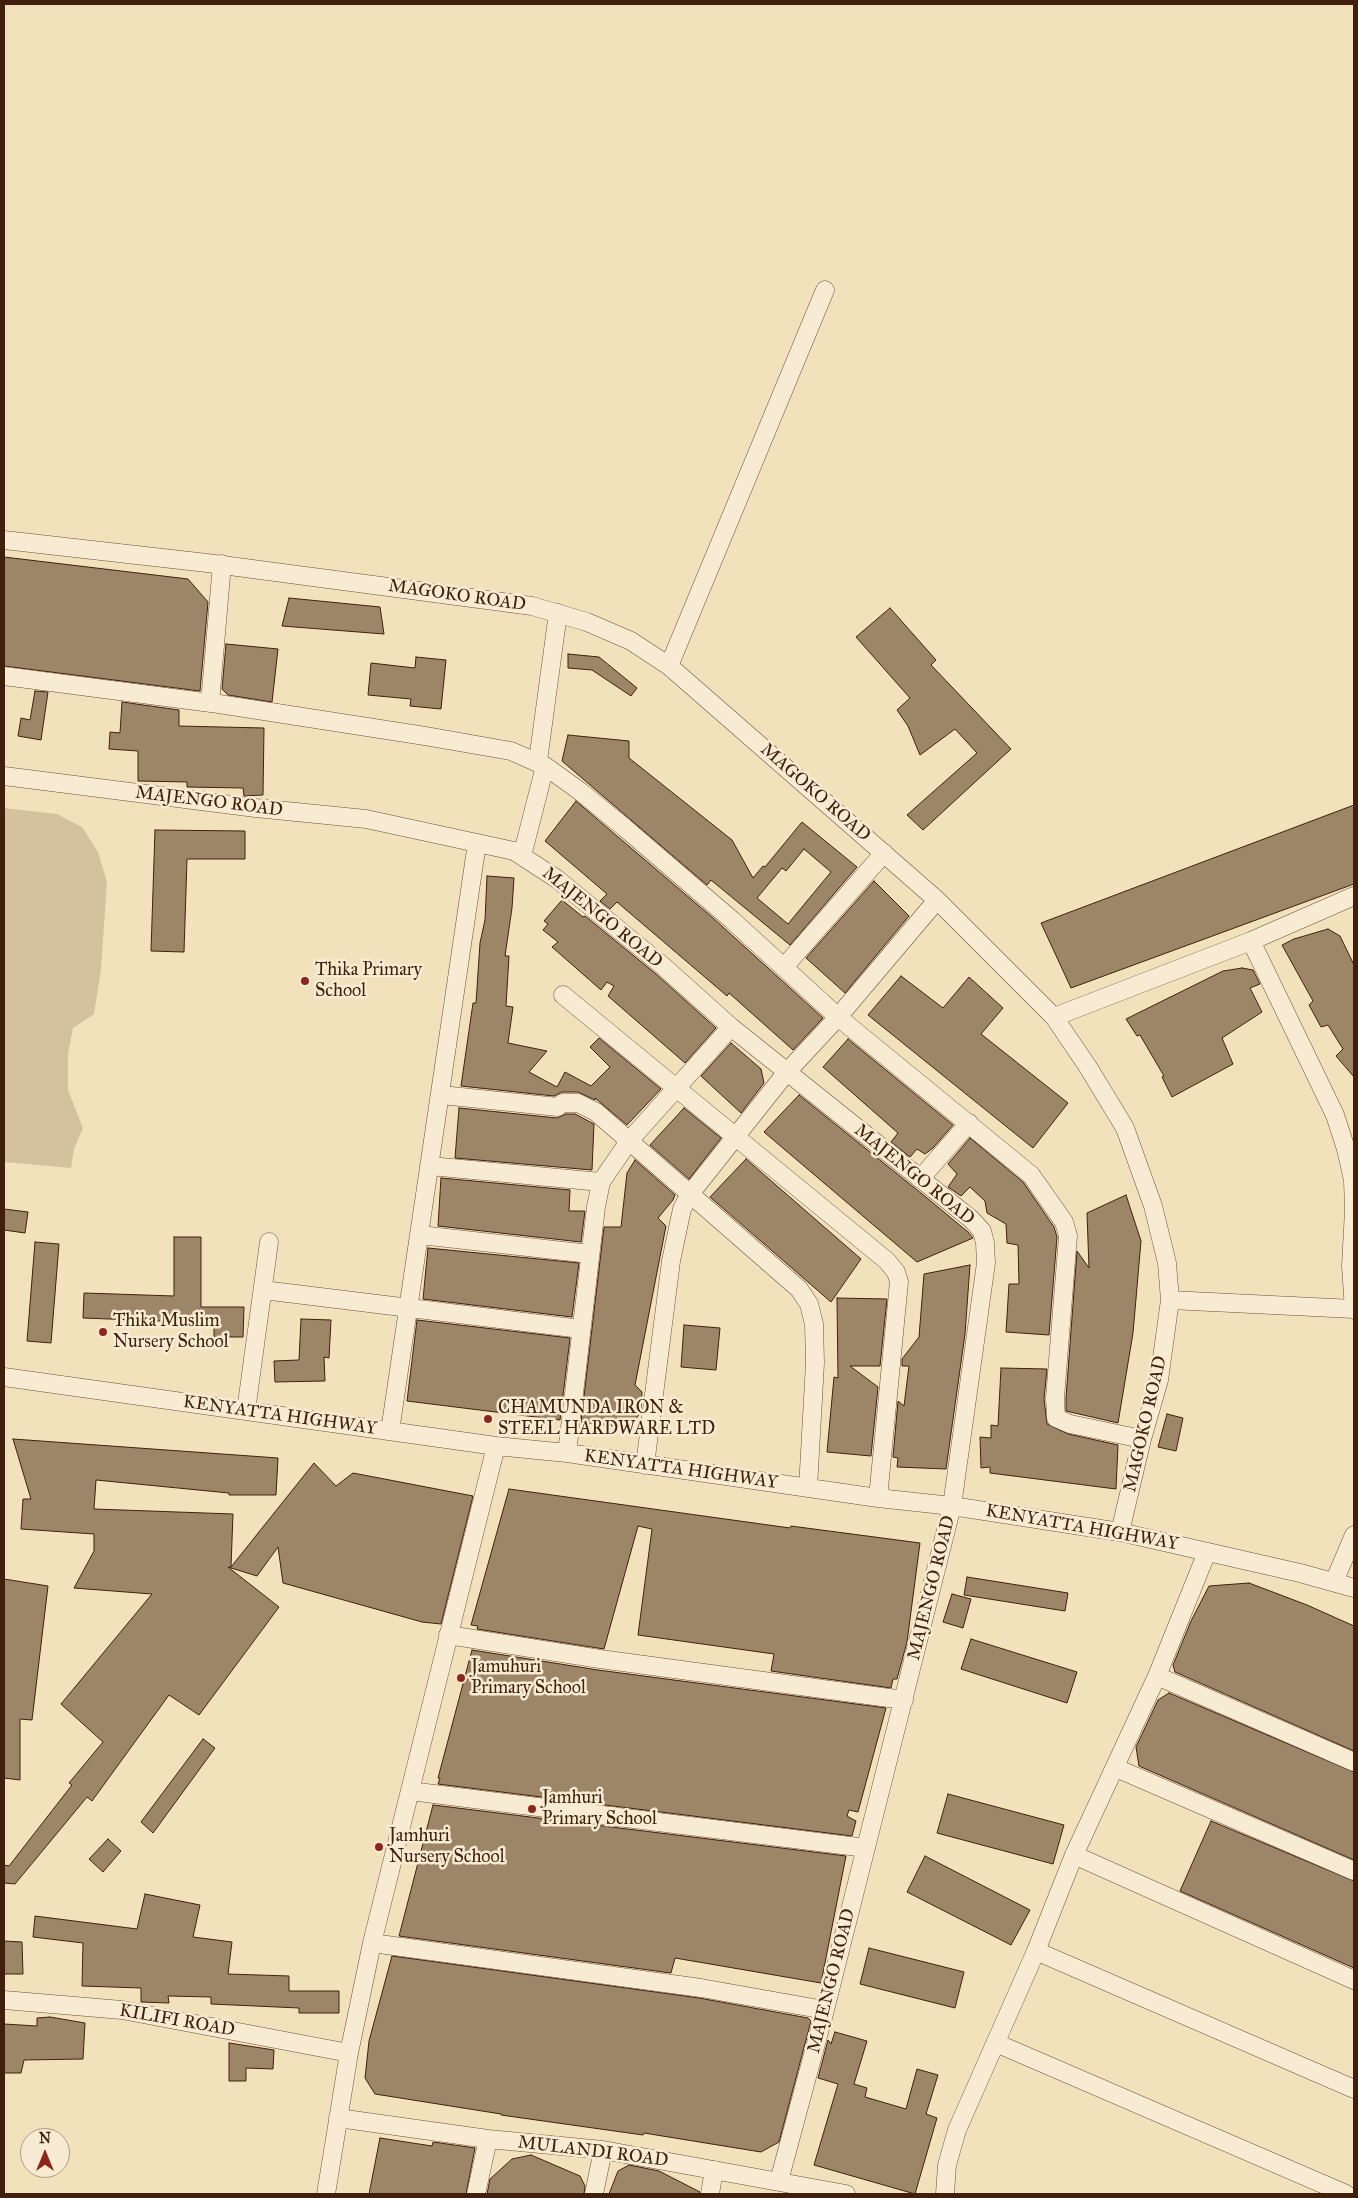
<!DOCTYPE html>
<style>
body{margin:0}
#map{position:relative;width:1358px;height:2198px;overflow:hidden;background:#f2e2bc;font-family:"IM FELL Great Primer",serif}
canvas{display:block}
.frame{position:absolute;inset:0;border:5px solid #40200d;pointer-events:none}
.north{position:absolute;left:20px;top:2128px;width:50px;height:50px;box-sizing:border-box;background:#f7ecd3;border:1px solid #ae9a84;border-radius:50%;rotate:0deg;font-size:14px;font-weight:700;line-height:20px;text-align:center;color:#40200d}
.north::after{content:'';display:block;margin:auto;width:18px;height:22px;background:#8f2418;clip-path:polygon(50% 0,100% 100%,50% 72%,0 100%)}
</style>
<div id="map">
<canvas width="1358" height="2198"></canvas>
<div class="frame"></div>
<div class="north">N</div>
</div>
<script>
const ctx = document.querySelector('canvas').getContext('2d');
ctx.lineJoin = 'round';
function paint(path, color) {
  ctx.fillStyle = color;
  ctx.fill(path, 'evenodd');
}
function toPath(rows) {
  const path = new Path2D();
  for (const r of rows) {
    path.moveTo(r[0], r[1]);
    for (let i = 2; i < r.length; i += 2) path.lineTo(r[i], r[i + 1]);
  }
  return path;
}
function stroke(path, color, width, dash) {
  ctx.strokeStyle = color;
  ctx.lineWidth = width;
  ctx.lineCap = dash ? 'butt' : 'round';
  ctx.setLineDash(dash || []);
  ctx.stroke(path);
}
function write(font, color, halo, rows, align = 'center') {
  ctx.font = font + ' "IM FELL Great Primer",serif';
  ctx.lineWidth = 5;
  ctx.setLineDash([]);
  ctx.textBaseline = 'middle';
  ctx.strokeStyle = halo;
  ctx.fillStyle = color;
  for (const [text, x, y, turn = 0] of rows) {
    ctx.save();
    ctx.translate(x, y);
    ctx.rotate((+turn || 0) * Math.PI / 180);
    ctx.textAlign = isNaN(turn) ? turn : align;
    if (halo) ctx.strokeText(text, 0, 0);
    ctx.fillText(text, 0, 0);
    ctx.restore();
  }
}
paint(toPath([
 [4,808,57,814,82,827,98,852,107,882,101,969,94,1014,73,1028,68,1054,68,1090,83,1128,74,1149,71,1168,4,1162]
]), '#d4c19e');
const building = toPath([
 [4,557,188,579,208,602,200,691,4,666,4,557],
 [289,598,380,607,384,634,282,626,289,598],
 [890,608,936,660,931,665,1011,749,923,830,907,815,977,753,955,729,920,755,908,726,897,710,910,698,856,637,890,608],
 [226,644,278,649,272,702,228,695,222,689,226,644],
 [568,654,599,657,637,688,631,696,592,670,568,668,568,654],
 [416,657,446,660,441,709,410,706,411,699,368,695,371,663,415,668,416,657],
 [35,691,48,692,41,740,18,736,21,718,30,720,35,691],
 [122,702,179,710,179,726,264,728,263,795,244,796,243,788,187,787,187,782,138,781,138,751,109,749,110,732,120,733,122,702],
 [568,735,629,741,629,758,732,840,753,878,763,866,765,867,802,822,857,867,790,945,711,880,707,885,562,761,568,735],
 [804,849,831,872,788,924,757,898,782,868,786,871,804,849],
 [576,801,713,918,823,1018,793,1050,729,993,727,996,617,902,610,909,600,901,607,894,545,841,576,801],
 [1354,805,1354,884,1071,988,1041,923,1354,805],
 [155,830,245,831,245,859,187,859,184,952,151,951,155,830],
 [487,876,514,878,512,908,505,956,509,956,506,1006,513,1007,508,1043,547,1051,529,1072,557,1087,565,1072,591,1086,610,1067,590,1047,599,1038,661,1089,627,1125,595,1098,595,1100,578,1092,562,1092,554,1096,461,1086,473,1003,476,1003,480,943,485,920,487,876],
 [874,881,909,916,845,993,806,958,874,881],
 [562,900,583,917,585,916,656,974,716,1028,685,1063,608,996,614,986,607,982,601,990,552,947,558,942,543,930,548,924,544,921,562,900],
 [1328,929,1340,936,1354,965,1354,1077,1336,1056,1343,1049,1328,1025,1321,1027,1309,1005,1313,1001,1282,945,1294,939,1328,929],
 [1242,968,1253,970,1260,984,1250,988,1262,1012,1222,1038,1233,1064,1172,1097,1162,1077,1164,1076,1140,1035,1137,1036,1126,1019,1223,971,1242,968],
 [901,976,943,1008,969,977,1003,1008,981,1034,1068,1103,1033,1148,868,1015,901,976],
 [848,1039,953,1125,933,1148,925,1154,917,1149,910,1157,891,1142,898,1133,823,1067,848,1039],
 [731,1043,761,1069,764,1083,741,1113,701,1076,731,1043],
 [799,1095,927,1198,968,1232,973,1238,917,1262,764,1132,799,1095],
 [459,1108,557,1118,566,1114,575,1114,594,1124,592,1170,455,1158,459,1108],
 [684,1108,721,1138,689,1179,650,1145,684,1108],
 [970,1138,1023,1182,1054,1227,1057,1237,1049,1335,1006,1332,1009,1284,1019,1284,1018,1245,1007,1243,1006,1224,987,1213,985,1201,970,1187,961,1196,948,1187,957,1174,948,1164,970,1138],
 [746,1159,861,1259,831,1302,710,1197,746,1159],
 [635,1160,675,1195,673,1200,658,1218,666,1226,635,1385,642,1392,641,1411,630,1428,581,1422,604,1227,621,1227,627,1173,635,1160],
 [441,1178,570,1190,569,1211,585,1211,581,1242,438,1226,441,1178],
 [1126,1195,1141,1241,1133,1333,1118,1423,1066,1411,1066,1398,1077,1251,1089,1268,1087,1213,1126,1195],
 [4,1209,28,1212,25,1233,4,1230,4,1209],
 [174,1237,201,1237,201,1307,244,1307,243,1337,214,1337,214,1323,83,1318,84,1293,174,1296,174,1237],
 [35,1242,59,1244,51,1343,27,1341,35,1242],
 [428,1248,579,1263,572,1317,423,1299,428,1248],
 [970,1265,965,1334,946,1469,897,1467,898,1458,893,1457,898,1401,904,1406,909,1366,902,1366,902,1359,919,1337,924,1274,970,1265],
 [837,1298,887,1299,880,1366,850,1366,878,1387,871,1456,827,1452,834,1377,838,1378,837,1298],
 [301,1319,331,1320,329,1358,324,1357,325,1381,275,1382,274,1361,299,1360,301,1319],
 [417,1320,570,1338,560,1420,407,1401,417,1320],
 [684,1325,720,1328,716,1370,681,1367,684,1325],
 [1001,1368,1047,1369,1044,1399,1047,1424,1068,1434,1118,1445,1116,1489,990,1473,990,1467,981,1468,980,1437,991,1438,991,1425,998,1426,1001,1368],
 [1167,1414,1183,1418,1176,1451,1158,1447,1167,1414],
 [13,1439,278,1458,276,1495,229,1495,229,1493,96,1480,94,1509,233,1514,231,1567,314,1463,336,1486,353,1473,473,1496,441,1624,422,1622,283,1583,278,1547,257,1576,228,1567,279,1607,199,1715,169,1695,92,1801,87,1797,15,1884,4,1883,4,1865,9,1866,72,1785,69,1783,103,1742,61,1704,152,1594,74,1588,94,1551,94,1534,21,1529,23,1499,31,1499,13,1439],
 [509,1489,790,1528,791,1526,920,1543,907,1642,897,1679,893,1679,891,1688,771,1671,774,1654,638,1635,652,1529,638,1526,604,1649,477,1629,478,1626,471,1625,509,1489],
 [967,1577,1068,1593,1065,1611,964,1595,967,1577],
 [4,1579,48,1586,32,1720,20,1719,20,1780,4,1778,4,1579],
 [1249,1583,1307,1605,1354,1626,1354,1751,1175,1672,1173,1665,1191,1621,1209,1586,1249,1583],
 [952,1594,971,1599,963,1628,943,1622,952,1594],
 [971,1639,1077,1672,1067,1703,961,1669,971,1639],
 [472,1650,598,1670,886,1708,858,1812,849,1810,847,1816,856,1821,852,1836,438,1784,440,1778,438,1778,472,1650],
 [1169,1693,1354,1772,1354,1860,1139,1766,1136,1747,1158,1700,1169,1693],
 [203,1739,215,1748,153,1833,141,1822,203,1739],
 [948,1794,1064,1825,1053,1864,937,1833,948,1794],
 [433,1805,846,1856,821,1983,675,1958,671,1973,399,1936,433,1805],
 [1211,1821,1354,1881,1354,1968,1180,1891,1211,1821],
 [108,1839,121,1851,103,1872,89,1859,108,1839],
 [925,1856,1030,1910,1011,1945,907,1892,925,1856],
 [145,1894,200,1905,193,1937,232,1942,228,1974,289,1976,289,1991,339,1991,339,2013,299,2013,299,2008,211,2004,211,1997,168,1996,169,2003,141,2002,141,1988,82,1986,83,1943,33,1937,35,1916,137,1929,145,1894],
 [4,1941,22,1942,23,1974,4,1974,4,1941],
 [869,1948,964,1972,955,2008,860,1984,869,1948],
 [392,1956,699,1998,808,2018,811,2021,779,2142,761,2152,644,2133,643,2135,501,2115,501,2114,375,2094,365,2078,369,2041,392,1956],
 [50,2017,85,2023,83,2059,24,2060,21,2073,4,2073,4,2024,37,2026,37,2018,50,2017],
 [835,2032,867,2041,854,2084,867,2088,865,2097,906,2109,917,2069,938,2075,926,2114,937,2118,915,2194,814,2165,838,2084,818,2078,828,2040,831,2044,835,2032],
 [229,2043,274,2050,273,2069,246,2068,246,2081,229,2081,229,2043],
 [380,2138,432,2146,433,2142,475,2148,466,2194,369,2194,380,2138],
 [531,2155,580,2176,585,2186,584,2194,487,2194,490,2179,512,2159,531,2155],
 [629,2165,659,2171,700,2192,700,2194,609,2194,618,2171,629,2165]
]);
paint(building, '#9d8568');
stroke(building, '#40200d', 1);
const minor = toPath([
 [4,540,207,563,532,606,587,622,631,641,669,666,937,900,1054,1017,1088,1067,1125,1128,1153,1206,1167,1263,1170,1300,1159,1380,1142,1439,1120,1532],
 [669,666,825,290],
 [4,676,219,704,425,736,511,751,545,766,581,792,625,828,732,920,838,1017,1031,1175,1064,1222,1068,1236,1055,1398,1056,1418,1070,1424,1142,1439],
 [210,703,222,564],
 [538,761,558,613],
 [4,776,256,808,366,819,514,851,557,879,663,966,731,1027,971,1219,982,1231,985,1243,986,1263,952,1506,825,2010,779,2181],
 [522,856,545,766],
 [1251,941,1335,1115,1346,1149,1353,1180,1354,1210,1351,1266,1354,1310],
 [784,967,884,853],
 [563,995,887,1261,896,1272,899,1282,878,1498],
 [1054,1017,1251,941,1354,896],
 [441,1095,558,1107,562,1103,578,1103,596,1112,799,1289,809,1304,814,1324,815,1363,808,1488],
 [430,1166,601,1182],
 [920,1179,969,1123],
 [420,1235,590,1254],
 [263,1290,581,1329],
 [1170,1300,1354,1309],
 [4,1377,496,1446,567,1453,878,1498,952,1506,1120,1532,1300,1573,1354,1588],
 [246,1411,269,1242],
 [390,1431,477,843],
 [567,1453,596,1207,601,1182,629,1141,731,1027],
 [645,1465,671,1261,682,1209,690,1194,786,1073,838,1017,937,900],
 [1334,1582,1354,1535],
 [448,1635,600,1659,904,1700],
 [1157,1676,1354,1762],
 [1116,1768,1354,1871],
 [410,1791,866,1848],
 [1074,1855,1354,1980],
 [372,1943,701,1988,825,2010],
 [1036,1951,1354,2089],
 [4,2000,122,2010,349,2053],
 [996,2043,1346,2194],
 [338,2118,488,2139,603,2150,846,2194],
 [326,2194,349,2053,372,1943,496,1446],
 [476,2194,488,2139],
 [594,2194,603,2150],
 [710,2194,714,2170],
 [945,2194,947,2165,957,2130,1036,1951,1074,1855,1157,1676,1207,1552]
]);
stroke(minor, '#6c5039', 19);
stroke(minor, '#f7ecd3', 18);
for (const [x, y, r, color] of [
 [305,981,5,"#8f2418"],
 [103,1332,5,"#8f2418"],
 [488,1419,5,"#8f2418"],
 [461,1678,5,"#8f2418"],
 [532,1809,5,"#8f2418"],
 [379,1847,5,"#8f2418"]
]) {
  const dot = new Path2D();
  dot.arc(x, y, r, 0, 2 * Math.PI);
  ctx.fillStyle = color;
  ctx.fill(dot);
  stroke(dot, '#f7ecd3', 2);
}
write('18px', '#40200d', '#f7ecd3', [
 ["MAGOKO ROAD",457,596,8],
 ["MAGOKO ROAD",815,793,41],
 ["MAJENGO ROAD",209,802,7],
 ["MAJENGO ROAD",602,918,39],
 ["MAJENGO ROAD",914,1175,39],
 ["KENYATTA HIGHWAY",280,1416,8],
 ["MAGOKO ROAD",1146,1424,-77],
 ["KENYATTA HIGHWAY",681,1470,8],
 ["KENYATTA HIGHWAY",1082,1528,10],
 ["MAJENGO ROAD",932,1588,-76],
 ["MAJENGO ROAD",832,1981,-76],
 ["KILIFI ROAD",177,2021,10],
 ["MULANDI ROAD",593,2152,7]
]);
write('18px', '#40200d', '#f7ecd3', [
 ["Thika Primary",315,971],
 ["School",315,992],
 ["Thika Muslim",113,1322],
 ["Nursery School",113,1343],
 ["CHAMUNDA IRON &",498,1409],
 ["STEEL HARDWARE LTD",498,1430],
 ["Jamuhuri",471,1668],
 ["Primary School",471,1689],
 ["Jamhuri",542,1799],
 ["Primary School",542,1820],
 ["Jamhuri",389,1837],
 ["Nursery School",389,1858]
], 'left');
</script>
